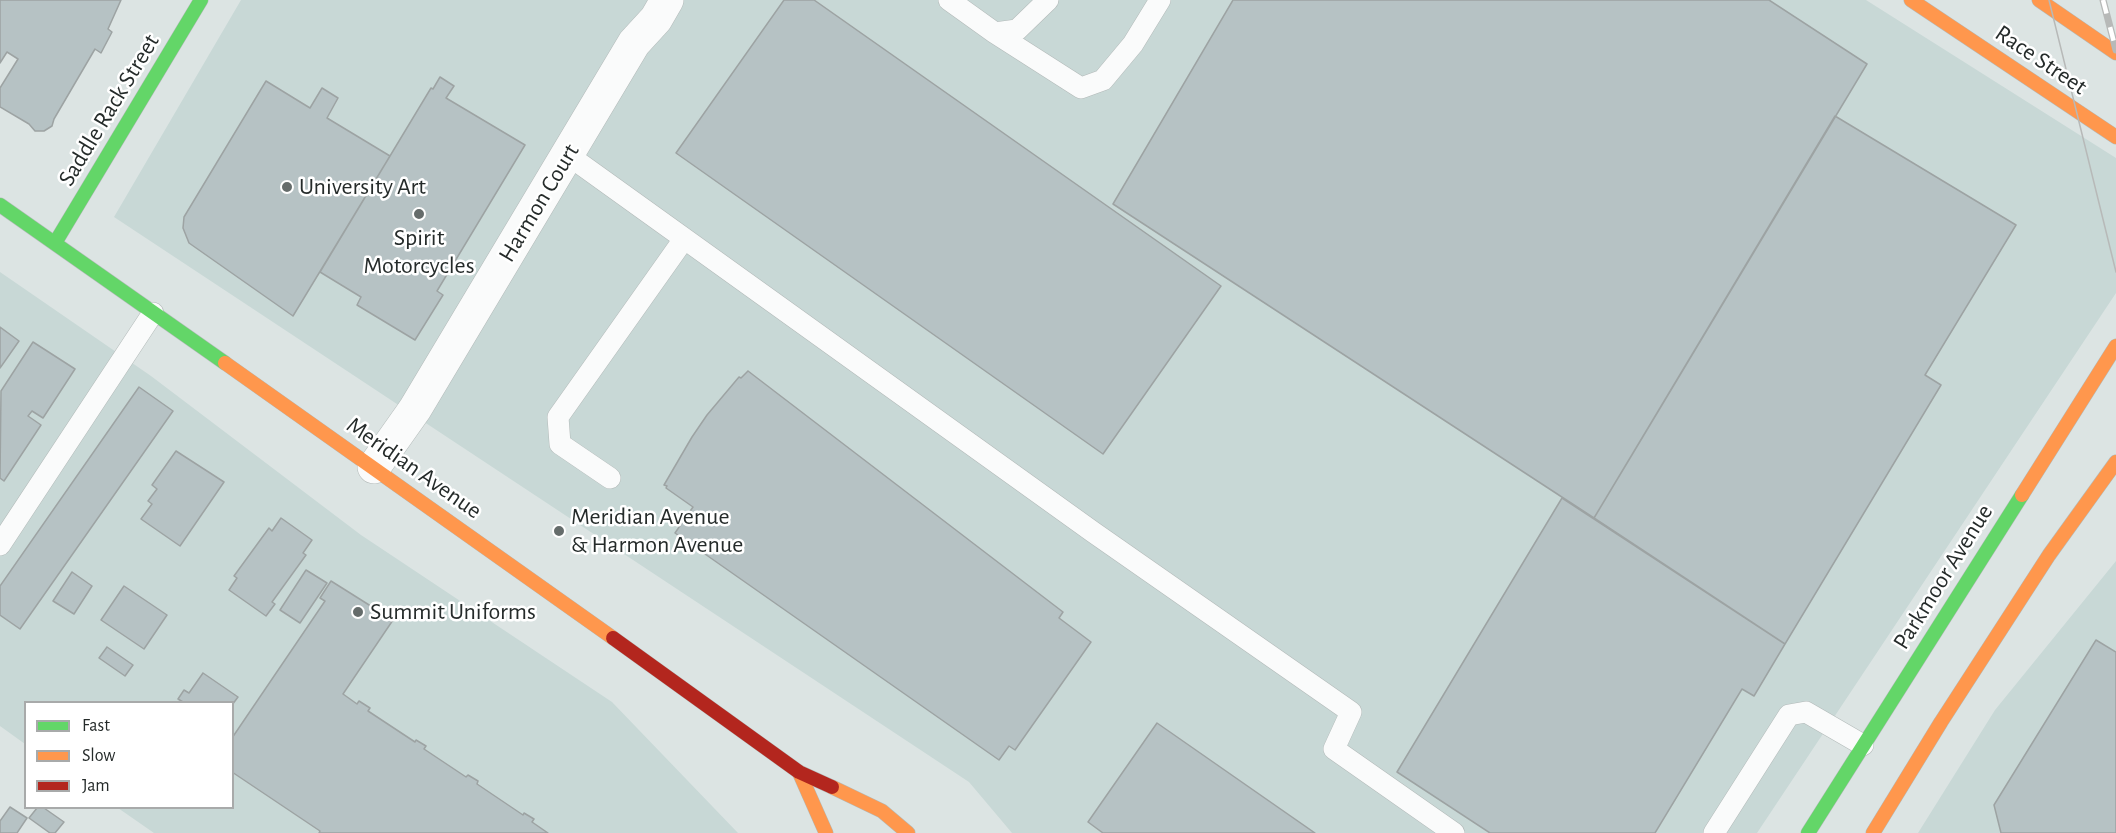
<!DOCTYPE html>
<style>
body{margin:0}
#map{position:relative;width:2116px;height:833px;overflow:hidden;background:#dce4e3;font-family:"Alegreya Sans",sans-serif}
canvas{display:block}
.legend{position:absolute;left:24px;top:701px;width:210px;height:108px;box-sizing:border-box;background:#fff;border:2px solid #a8aaaa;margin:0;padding:8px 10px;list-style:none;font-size:18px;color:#252b2a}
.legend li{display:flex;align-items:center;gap:12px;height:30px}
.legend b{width:30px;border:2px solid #a8aaaa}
</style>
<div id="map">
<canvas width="2116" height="833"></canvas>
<ul class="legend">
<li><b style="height:8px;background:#63d668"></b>Fast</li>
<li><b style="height:8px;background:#ff974d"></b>Slow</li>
<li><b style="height:8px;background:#b3261e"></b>Jam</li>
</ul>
</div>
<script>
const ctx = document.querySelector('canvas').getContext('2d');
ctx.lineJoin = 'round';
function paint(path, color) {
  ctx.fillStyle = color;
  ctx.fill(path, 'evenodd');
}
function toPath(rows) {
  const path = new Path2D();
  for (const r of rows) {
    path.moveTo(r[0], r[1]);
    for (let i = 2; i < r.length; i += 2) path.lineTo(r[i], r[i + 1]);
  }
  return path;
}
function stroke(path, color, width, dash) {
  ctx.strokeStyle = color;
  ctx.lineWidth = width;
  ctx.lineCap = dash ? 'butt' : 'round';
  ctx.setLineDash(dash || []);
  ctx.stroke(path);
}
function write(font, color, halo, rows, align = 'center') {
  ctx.font = font + ' "Alegreya Sans",sans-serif';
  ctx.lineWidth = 5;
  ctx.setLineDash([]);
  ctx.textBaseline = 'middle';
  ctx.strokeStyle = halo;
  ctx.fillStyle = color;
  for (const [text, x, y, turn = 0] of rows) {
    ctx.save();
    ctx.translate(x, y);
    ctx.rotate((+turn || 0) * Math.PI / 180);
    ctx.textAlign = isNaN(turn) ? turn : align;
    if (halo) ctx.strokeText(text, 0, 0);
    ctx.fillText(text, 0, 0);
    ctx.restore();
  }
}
paint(toPath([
 [241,0,1866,0,2116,158,2116,293,1757,833,1012,833,969,782,114,217],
 [0,272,151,376,361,535,612,702,738,833,154,833,118,808,232,808,232,702,26,702,25,744,0,726],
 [2116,561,2116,833,1918,833,1995,710]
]), '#c8d8d6');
const building = toPath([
 [0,0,121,0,108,29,112,32,101,53,95,49,54,119,52,126,44,131,35,131,29,124,0,107,0,88,18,59,7,52,0,63,0,0],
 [784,0,814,0,1221,286,1103,454,676,153,784,0],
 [1233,0,1769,0,1867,64,1594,518,1113,204,1233,0],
 [440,77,454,86,446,98,525,145,437,291,443,295,415,340,357,305,361,297,320,272,431,88,433,89,440,77],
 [266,81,310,108,322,88,338,98,327,118,390,156,293,316,189,243,183,228,184,217,266,81],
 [1835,116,2016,225,1925,375,1941,385,1785,644,1594,518,1835,116],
 [0,327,19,341,0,368,0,327],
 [33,342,75,369,43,418,32,411,28,416,41,425,4,481,0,478,1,391,33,342],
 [748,371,1063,612,1059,618,1091,642,1015,750,1009,746,999,760,675,533,693,507,666,488,667,486,664,485,692,437,707,415,739,377,741,378,748,371],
 [139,387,173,411,20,629,0,615,0,586,139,387],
 [176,451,224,482,180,546,141,519,152,504,148,501,157,489,152,485,176,451],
 [1562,498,1785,644,1754,696,1742,689,1655,833,1490,833,1397,772,1562,498],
 [281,518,312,540,303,553,306,555,272,602,275,604,266,616,229,590,237,578,234,576,269,528,272,531,281,518],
 [306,570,327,583,300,623,280,610,306,570],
 [72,572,92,586,74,614,53,601,72,572],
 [331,581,393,620,343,694,357,704,359,701,370,708,368,711,415,742,416,740,426,746,424,749,466,777,468,775,478,781,477,784,523,815,524,813,534,819,532,822,548,833,319,833,320,831,232,772,232,738,325,601,320,598,331,581],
 [124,586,167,615,144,649,101,620,124,586],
 [2096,640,2116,652,2116,833,2001,833,1994,805,2096,640],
 [107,647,133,665,125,676,99,658,107,647],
 [203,673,238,697,232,705,232,702,183,702,178,699,184,690,189,693,203,673],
 [1157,723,1315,833,1103,833,1088,822,1157,723],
 [10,807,27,818,17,833,0,833,0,821,10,807],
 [37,808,44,808,64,822,55,833,50,833,29,818,37,808]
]);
paint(building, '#b6c2c4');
stroke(building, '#9da3a3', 1.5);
const lane = toPath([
 [949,0,995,33,1017,30,1048,0],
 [995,33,1081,88,1103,80,1133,44,1160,0],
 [568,155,1093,532,1351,712,1334,749,1454,833],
 [610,478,560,444,558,417,684,239],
 [0,545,153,313],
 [1714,833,1789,715,1806,712,1863,745]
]);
const street = toPath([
 [374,467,415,409,634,43,656,19,667,0]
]);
const fast = toPath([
 [0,205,225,363],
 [55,243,201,0],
 [1808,833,2022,495]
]);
const slow = toPath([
 [1911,0,2116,137],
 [2039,0,2116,53],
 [225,363,613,638],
 [2022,495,2116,346],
 [799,772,826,833],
 [832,787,882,811,908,833],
 [1873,833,1941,722,2049,555,2116,462]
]);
const jam = toPath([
 [613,638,799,772,832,787]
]);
stroke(lane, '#b3bab9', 22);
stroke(street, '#b3bab9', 34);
stroke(fast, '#b3bab9', 15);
stroke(slow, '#b3bab9', 15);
stroke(jam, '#b3bab9', 15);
stroke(lane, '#fafbfb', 21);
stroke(street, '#fafbfb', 33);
stroke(fast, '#63d668', 14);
stroke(slow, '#ff974d', 14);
stroke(jam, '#b3261e', 14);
stroke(toPath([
 [2049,0,2116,272]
]), '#b7b9b8', 1.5);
const rail = toPath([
 [2103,0,2116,50]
]);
stroke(rail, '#b7b9b8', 7);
stroke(rail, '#fff', 4.5, [14]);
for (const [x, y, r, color] of [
 [287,187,6,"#656c6b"],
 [419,214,6,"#656c6b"],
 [559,531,6,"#656c6b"],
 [358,612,6,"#656c6b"]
]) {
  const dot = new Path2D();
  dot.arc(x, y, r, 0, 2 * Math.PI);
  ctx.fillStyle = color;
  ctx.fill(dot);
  stroke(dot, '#fff', 2);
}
write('24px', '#252b2a', '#fff', [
 ["Race Street",2041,60,34],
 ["Saddle Rack Street",109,110,-59],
 ["Harmon Court",539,203,-59],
 ["Meridian Avenue",414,468,35],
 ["Parkmoor Avenue",1943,577,-58]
]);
write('24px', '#252b2a', '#fff', [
 ["University Art",299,187],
 ["Spirit",419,238,"center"],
 ["Motorcycles",419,266,"center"],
 ["Meridian Avenue",571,517],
 ["& Harmon Avenue",571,545],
 ["Summit Uniforms",370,612]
], 'left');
</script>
